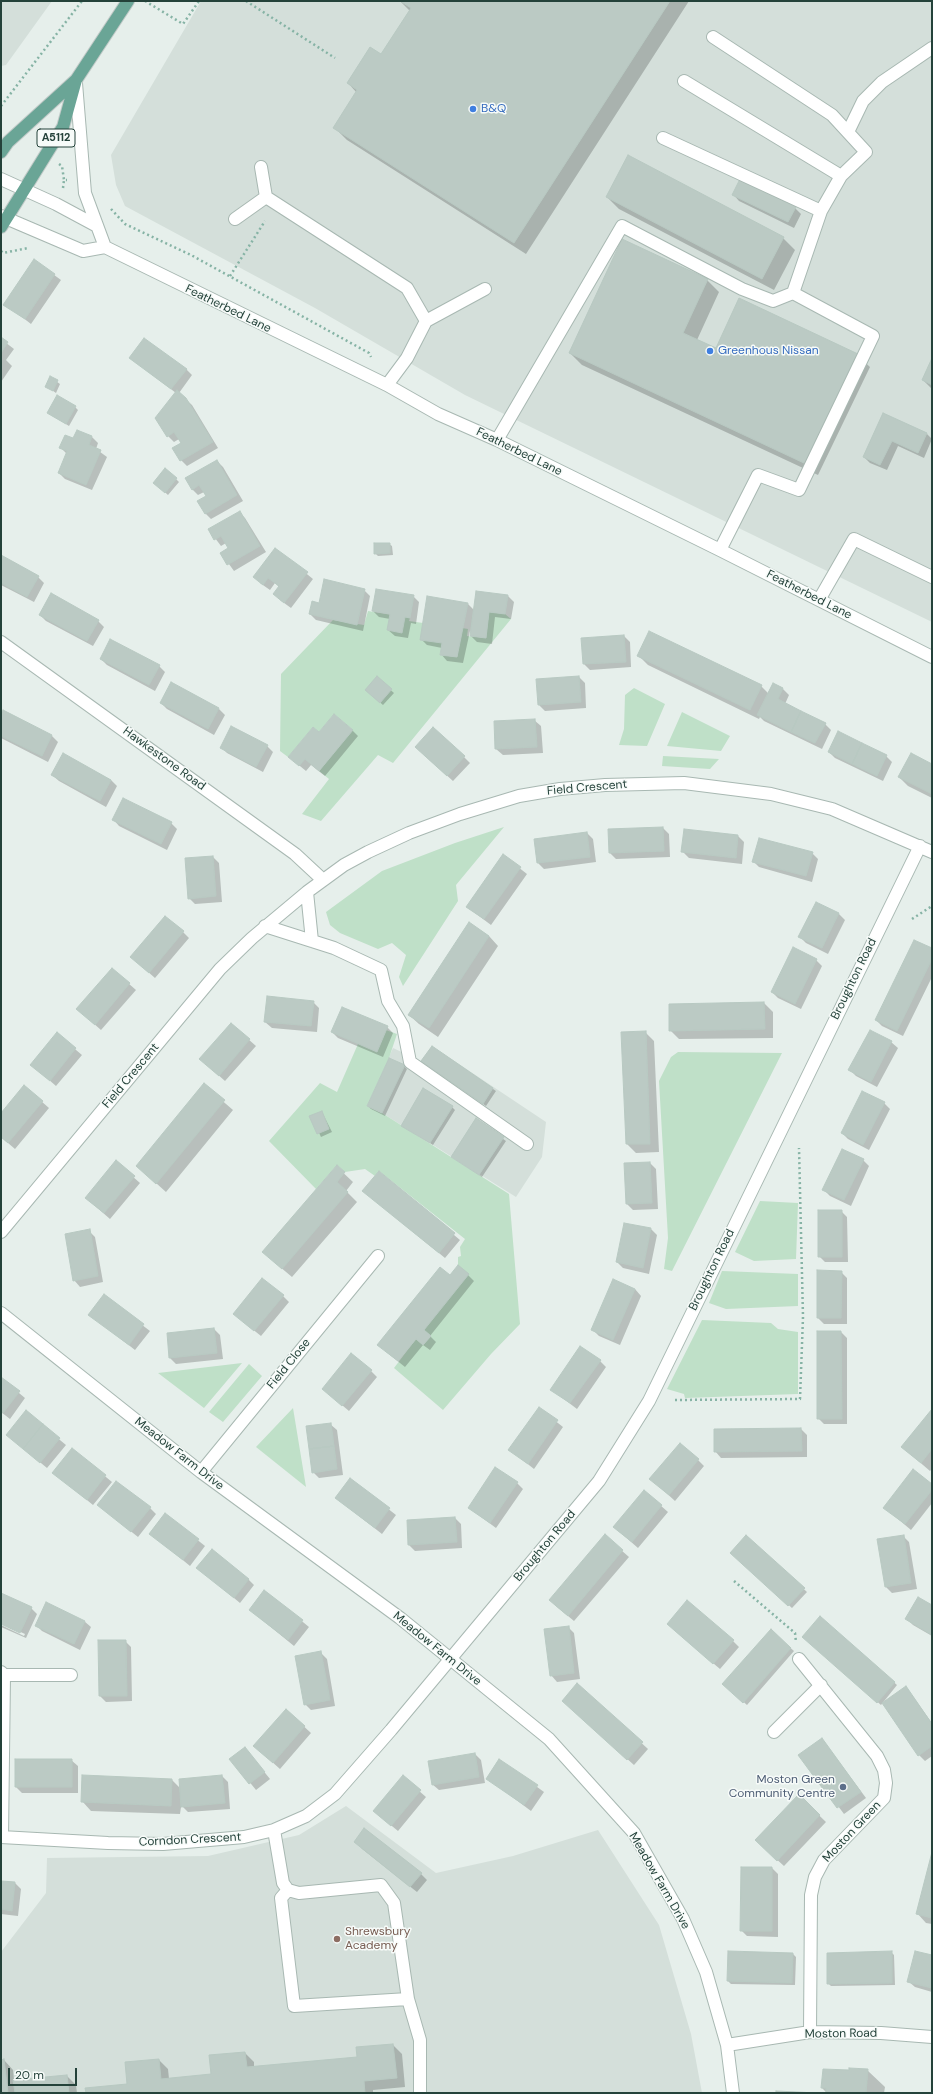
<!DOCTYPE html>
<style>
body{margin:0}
#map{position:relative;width:933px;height:2094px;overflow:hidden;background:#e6efeb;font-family:"DM Sans",sans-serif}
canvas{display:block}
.frame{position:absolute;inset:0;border:2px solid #24423a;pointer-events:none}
.scale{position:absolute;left:8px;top:2068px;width:69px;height:18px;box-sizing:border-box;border:2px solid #24423a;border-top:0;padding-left:5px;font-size:12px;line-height:14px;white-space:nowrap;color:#24423a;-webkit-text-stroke:3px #f7fbf9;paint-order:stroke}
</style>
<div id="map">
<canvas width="933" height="2094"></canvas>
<div class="frame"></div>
<div class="scale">20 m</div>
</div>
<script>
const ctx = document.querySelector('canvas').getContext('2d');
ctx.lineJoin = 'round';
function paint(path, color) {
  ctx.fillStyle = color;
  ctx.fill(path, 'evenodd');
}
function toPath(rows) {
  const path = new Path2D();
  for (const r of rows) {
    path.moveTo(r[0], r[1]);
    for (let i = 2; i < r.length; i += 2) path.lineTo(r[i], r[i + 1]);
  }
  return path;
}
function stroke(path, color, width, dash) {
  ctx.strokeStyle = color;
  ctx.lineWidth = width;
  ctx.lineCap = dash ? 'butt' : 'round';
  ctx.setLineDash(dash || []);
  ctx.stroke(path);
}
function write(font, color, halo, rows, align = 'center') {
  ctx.font = font + ' "DM Sans",sans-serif';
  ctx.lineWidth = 3;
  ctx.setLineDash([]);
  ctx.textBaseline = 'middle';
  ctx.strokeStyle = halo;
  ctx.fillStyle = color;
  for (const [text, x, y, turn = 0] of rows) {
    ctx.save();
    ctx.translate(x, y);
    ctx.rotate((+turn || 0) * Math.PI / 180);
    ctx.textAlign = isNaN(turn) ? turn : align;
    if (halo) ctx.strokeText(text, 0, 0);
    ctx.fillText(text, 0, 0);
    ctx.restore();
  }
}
paint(toPath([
 [1,1,52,1,6,65,1,66],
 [201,1,932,1,932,622,465,395,315,308,125,206,116,185,111,155],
 [432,1046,546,1122,542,1157,516,1197,382,1113,367,1106,393,1048,421,1061],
 [346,1806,436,1873,513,1856,598,1830,659,1925,691,2034,702,2093,1,2093,1,1952,46,1893,47,1858,208,1856,299,1835]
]), '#d4dfda');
paint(toPath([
 [368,611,410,618,409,621,423,623,442,643,440,655,457,657,462,628,468,629,467,636,486,638,489,612,505,614,511,619,393,763,378,755,321,821,302,814,329,779,319,771,352,729,334,714,319,732,313,727,288,757,280,751,281,674,333,620,364,625],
 [634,688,665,704,647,746,619,745,624,729,625,695],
 [682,712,730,736,721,751,667,746],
 [663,756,719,759,710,769,662,766],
 [504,827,456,885,458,901,403,986,399,977,406,955,392,943,378,949,340,933,330,925,326,912,382,871,455,843],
 [386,1030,397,1034,389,1058,367,1106,382,1113,509,1194,520,1324,491,1354,443,1410,394,1368,416,1339,423,1345,431,1336,424,1330,458,1265,458,1257,461,1256,460,1247,465,1239,379,1171,375,1176,365,1169,345,1172,337,1165,316,1189,269,1141,320,1083,337,1092,358,1044],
 [678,1052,782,1053,672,1271,664,1269,668,1238,659,1081,671,1057],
 [760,1201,798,1203,796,1259,754,1261,735,1252],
 [722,1271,798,1274,798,1306,726,1309,709,1303],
 [702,1320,771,1323,778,1329,798,1332,798,1394,685,1398,684,1394,667,1389],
 [242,1363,204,1408,158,1373],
 [249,1364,262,1376,223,1422,209,1412],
 [293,1408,306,1487,256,1447]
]), '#bfe0c8');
paint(toPath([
 [400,1,689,1,526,254,347,140,335,128,357,93,348,83,381,56,410,11],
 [733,194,795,208,801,214,794,228,739,201],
 [607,197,783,238,795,250,774,290,619,209],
 [35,261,61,280,31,324,5,304],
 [707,280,719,292,697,340,716,349,857,355,870,367,818,475,582,365,570,353],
 [1,339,14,349,6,360,12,366,1,382],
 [130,358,186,369,192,375,179,393,192,405,218,448,187,466,181,460,182,444,179,439,174,442,168,436,176,393],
 [932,360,932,389,923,380],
 [50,377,60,384,56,393,46,386],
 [75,407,78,410,69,426,51,415],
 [884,414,927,434,932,439,924,458,898,446,887,470,870,463,864,457],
 [78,431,92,437,98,443,96,449,107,457,92,490,65,479,59,473,67,454,61,448,74,440],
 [217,461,223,467,243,501,211,519,205,513,207,497,204,492,198,495,192,489],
 [176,479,179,482,168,495,157,485],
 [239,512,245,518,266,552,234,571,221,553,229,548,226,543,221,546,209,530],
 [389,544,392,546,393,555,378,556,375,553],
 [276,549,313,579,291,608,280,600,279,587,275,583,270,590,260,583],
 [1,557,38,577,44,583,34,602,1,585],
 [364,590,370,596,363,631,316,620,310,614,319,604],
 [413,596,419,602,416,624,411,623,408,638,395,636,388,630,390,619,379,617,373,611],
 [508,596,514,602,511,619,495,617,492,644,477,642,471,636,471,631,470,631,463,663,447,661,441,654,442,648,427,645,421,639,428,598,468,604,474,610],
 [40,615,98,621,104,627,93,646,46,621],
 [624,636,630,642,631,667,590,670,584,664],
 [639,656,761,686,768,693,773,684,783,689,789,695,785,704,825,724,831,730,822,749,764,721,760,717,759,719,648,665],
 [101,659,159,666,165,672,155,691,107,665],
 [579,677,585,683,586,708,545,711,539,705],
 [377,678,394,693,383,705,366,690],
 [161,703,219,709,225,715,214,735,167,709],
 [4,711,52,736,58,742,48,762,1,738,1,716],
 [534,720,541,726,543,753,503,755,496,749,495,722],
 [352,730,358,736,325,776,311,765,306,771,289,757,319,734],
 [267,746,273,752,263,772,227,753,221,747],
 [829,752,886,756,892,762,883,781,835,758],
 [422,753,464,757,470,763,453,781],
 [63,755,111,780,117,786,106,807,59,781,52,775],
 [932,765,932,798,908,786,899,777],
 [113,819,171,823,177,829,167,850,119,826],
 [663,828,669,834,670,857,616,859,610,853],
 [685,830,738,836,744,842,742,864,689,858,683,852],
 [587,833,593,839,596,862,544,869,538,863],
 [812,853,818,859,812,882,759,867,753,861],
 [504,856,527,874,491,925,467,907],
 [213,857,219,863,222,902,195,904,189,898],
 [816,903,839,914,845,920,828,954,806,943,800,937],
 [469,924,489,936,498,946,438,1037,419,1024,409,1015],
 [183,932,189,938,155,978,131,957],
 [932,950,932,977,903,1036,882,1026,876,1020],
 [816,960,822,966,801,1009,778,998,772,992],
 [112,969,136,990,101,1030,84,1015],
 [313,1002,319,1008,317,1032,272,1028,265,1022],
 [764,1003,773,1012,773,1038,679,1039,670,1030],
 [231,1024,256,1046,225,1081,207,1065],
 [387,1027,393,1033,383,1057,338,1038,332,1032],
 [645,1032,654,1041,659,1152,636,1153,627,1144],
 [57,1034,82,1055,56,1086,32,1065],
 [891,1042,898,1048,877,1087,856,1076,850,1070],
 [432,1047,496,1091,486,1106,422,1061],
 [404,1066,407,1069,385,1116,371,1109,368,1106],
 [204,1085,233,1110,166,1192,137,1166],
 [25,1087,49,1108,15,1149,1,1137,1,1115],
 [884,1103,890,1109,869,1150,848,1139,842,1133],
 [452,1107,455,1110,433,1145,402,1126],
 [322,1112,332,1132,321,1137,311,1116],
 [476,1120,506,1141,482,1177,455,1159],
 [863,1160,869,1166,851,1206,830,1196,824,1190],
 [116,1162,140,1183,110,1219,86,1198],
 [650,1163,656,1169,658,1209,633,1210,627,1204],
 [337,1167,353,1182,346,1191,357,1202,292,1277,273,1261],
 [379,1172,460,1240,445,1258,369,1196],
 [841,1211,847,1217,848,1262,825,1262,819,1256],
 [651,1229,657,1235,649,1274,623,1268,617,1262],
 [89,1231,95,1237,103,1282,80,1287,74,1280],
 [841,1272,847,1278,847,1324,824,1324,818,1318],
 [468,1275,474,1281,430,1336,436,1342,430,1350,423,1345,405,1367,385,1351,450,1277],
 [635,1289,641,1296,620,1345,599,1336,593,1330],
 [104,1296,150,1331,135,1350,90,1315],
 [283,1296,289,1302,261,1336,241,1320],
 [214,1329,220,1335,223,1359,176,1364,170,1358,168,1334],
 [841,1332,847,1338,847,1424,824,1424,818,1418],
 [600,1361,606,1367,577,1409,552,1390],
 [371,1371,377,1377,349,1411,323,1389],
 [1,1378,25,1398,10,1419,1,1412],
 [539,1408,563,1427,534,1469,510,1450],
 [932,1410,932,1469,930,1471,902,1447],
 [26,1412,66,1445,47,1468,7,1435],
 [330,1424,337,1430,343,1475,319,1478,313,1472],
 [801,1429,807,1435,807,1457,721,1458,715,1451,715,1430],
 [72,1449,112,1482,93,1505,60,1478],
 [698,1460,704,1466,675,1501,651,1479],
 [350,1479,396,1515,382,1534,336,1498],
 [517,1483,523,1489,496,1528,469,1508],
 [932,1485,932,1503,911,1530,885,1508],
 [644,1491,668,1512,638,1548,614,1527],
 [98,1505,150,1508,156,1514,138,1537],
 [165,1514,205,1546,190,1566,150,1533],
 [455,1518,461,1524,462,1548,415,1551,409,1545],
 [605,1536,629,1557,574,1621,556,1606],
 [746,1536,807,1592,792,1608,731,1553],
 [903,1536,909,1542,917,1589,892,1593,886,1587,878,1540],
 [198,1568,248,1579,254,1585,240,1603],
 [265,1591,309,1627,294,1646,250,1610],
 [1,1594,31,1608,37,1614,26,1638,1,1627,1,1625,24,1636,25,1634,1,1623],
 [932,1607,932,1636,913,1625,907,1619],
 [820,1618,897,1685,881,1705,806,1639],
 [84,1621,91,1627,80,1650,42,1631,36,1625],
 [568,1627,574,1633,580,1679,557,1682,551,1675],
 [674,1630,733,1641,739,1647,720,1669],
 [771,1631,794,1651,747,1705,727,1687],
 [125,1641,131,1647,132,1701,106,1702,100,1696],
 [321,1653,327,1659,335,1706,311,1710,305,1704],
 [578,1685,648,1749,634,1765,569,1707],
 [906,1687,932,1723,932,1756,925,1761,919,1755],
 [286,1710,311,1733,280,1769,261,1752],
 [822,1739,866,1798,844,1814,800,1755],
 [245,1748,270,1779,256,1790,231,1759],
 [475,1754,481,1760,485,1783,439,1790,432,1784],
 [71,1760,78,1766,78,1793,22,1793,16,1787],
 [500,1760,544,1792,531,1811,487,1778],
 [222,1776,228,1782,230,1809,188,1812,182,1806,182,1800,180,1814,91,1811,82,1801,172,1780,181,1789],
 [403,1777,426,1797,398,1831,381,1817],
 [799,1796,826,1822,784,1866,762,1846],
 [361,1848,421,1874,427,1880,417,1892],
 [932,1856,932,1924,926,1923,917,1913],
 [772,1868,778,1874,778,1937,747,1936,741,1930],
 [1,1882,15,1883,21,1889,18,1916,1,1914],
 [891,1952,894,1955,895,1985,831,1986,828,1983],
 [793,1954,796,1957,795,1985,731,1984,728,1981],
 [932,1956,932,1992,915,1987,908,1981],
 [393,2045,402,2054,405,2087,373,2090,373,2093,87,2093,129,2085,159,2060,168,2069,169,2079,212,2075,245,2053,254,2062,254,2068,358,2058],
 [4,2060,13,2070,14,2080,67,2076,76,2085,77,2093,1,2093,1,2061],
 [867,2070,885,2087,884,2093,827,2093,822,2088,850,2071]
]), '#0003');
const building = toPath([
 [400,1,670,1,514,243,333,128,357,90,347,83,370,47,381,54,411,8,400,1],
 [628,155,784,237,762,279,606,197,628,155],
 [740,179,796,207,788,222,732,195,740,179],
 [622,239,708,279,683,333,716,348,739,298,858,354,806,464,569,353,622,239],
 [34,259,55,274,25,319,3,305,34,259],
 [1,337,8,342,1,353,1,337],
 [144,338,187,369,171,389,129,358,144,338],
 [932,358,932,385,922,380,932,358],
 [50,376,58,380,53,391,45,387,50,376],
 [177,390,186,398,213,442,180,461,172,448,181,443,174,432,167,437,155,418,177,390],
 [57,395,76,406,66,424,47,413,57,395],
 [883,413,927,433,918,453,892,441,880,465,863,457,883,413],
 [77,430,92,436,89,445,101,450,86,485,58,473,67,451,59,448,65,435,73,438,77,430],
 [217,460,237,495,205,514,197,501,206,496,199,485,192,490,185,478,217,460],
 [165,468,177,478,165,493,153,483,165,468],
 [240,511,260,546,227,565,220,553,228,548,221,536,214,540,208,529,240,511],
 [374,543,390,543,390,553,374,554,374,543],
 [275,548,308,572,284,603,273,594,279,586,268,578,263,585,253,577,275,548],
 [1,555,39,576,27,597,1,583,1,555],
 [324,579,365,589,357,625,309,614,312,601,319,603,324,579],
 [376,589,414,595,410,618,405,617,402,633,387,630,390,614,372,611,376,589],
 [476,591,508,595,505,614,489,612,486,638,470,636,476,591],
 [51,593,99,620,87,641,39,615,51,593],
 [427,596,468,603,457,657,440,655,442,643,420,640,427,596],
 [649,631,762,685,750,710,637,656,649,631],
 [624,635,626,662,583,664,581,638,624,635],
 [110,639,160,665,149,685,100,659,110,639],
 [377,676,392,689,380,703,365,690,377,676],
 [579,676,581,702,538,705,536,679,579,676],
 [171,682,219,708,208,729,160,703,171,682],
 [773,683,783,688,778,699,801,711,791,732,757,715,773,683],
 [3,710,52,735,42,756,1,736,1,714,3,710],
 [801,711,826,723,815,743,791,732,801,711],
 [334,714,353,730,319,771,305,759,299,766,288,757,313,727,319,732,334,714],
 [535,719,537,747,495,749,494,721,535,719],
 [231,726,268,745,256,767,220,748,231,726],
 [433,727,465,756,447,776,415,747,433,727],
 [838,731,862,743,852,764,828,752,838,731],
 [862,743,887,755,877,776,852,764,862,743],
 [63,753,111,780,100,801,51,775,63,753],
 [911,753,932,764,932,794,898,777,911,753],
 [123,798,172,822,161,844,112,820,123,798],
 [663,827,664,851,609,853,608,829,663,827],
 [684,829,738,835,736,858,681,852,684,829],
 [587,832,590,857,537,863,534,839,587,832],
 [759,838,813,852,806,876,752,862,759,838],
 [503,854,521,867,484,919,466,907,503,854],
 [213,856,216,896,188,899,185,858,213,856],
 [816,902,839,913,822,948,798,937,816,902],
 [165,916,184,931,149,973,130,957,165,916],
 [469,922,489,936,429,1028,408,1015,469,922],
 [914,940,932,948,932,959,897,1031,875,1020,914,940],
 [793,947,817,959,795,1004,771,992,793,947],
 [112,968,130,983,95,1025,76,1009,112,968],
 [267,996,314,1001,311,1026,264,1022,267,996],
 [764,1002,765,1029,669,1031,669,1004,764,1002],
 [342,1007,388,1026,377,1052,331,1032,342,1007],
 [231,1023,250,1039,219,1076,199,1059,231,1023],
 [870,1030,892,1041,871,1082,848,1070,870,1030],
 [646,1031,650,1144,626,1144,621,1032,646,1031],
 [57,1032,76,1048,50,1081,30,1065,57,1032],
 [432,1046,493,1088,483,1104,421,1061,432,1046],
 [389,1058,405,1065,382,1113,367,1106,389,1058],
 [204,1083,225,1100,156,1184,136,1166,204,1083],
 [24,1085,43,1101,8,1143,1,1137,1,1113,24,1085],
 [423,1088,453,1106,430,1143,401,1126,423,1088],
 [862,1091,885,1102,863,1145,841,1133,862,1091],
 [322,1111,329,1129,317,1134,309,1116,322,1111],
 [476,1118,504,1137,479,1175,451,1157,476,1118],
 [842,1149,864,1159,844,1200,822,1190,842,1149],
 [116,1160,135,1176,104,1213,85,1198,116,1160],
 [650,1162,652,1203,626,1204,624,1163,650,1162],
 [337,1165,345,1172,337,1182,348,1192,282,1269,262,1252,337,1165],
 [379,1171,455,1233,439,1253,362,1191,379,1171],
 [818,1210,842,1210,842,1257,818,1257,818,1210],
 [624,1223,651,1228,643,1268,616,1262,624,1223],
 [90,1229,98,1276,73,1281,65,1234,90,1229],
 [458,1265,469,1274,424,1330,431,1336,423,1345,416,1339,398,1361,377,1345,440,1267,450,1275,458,1265],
 [817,1270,842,1271,841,1318,817,1318,817,1270],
 [262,1278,284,1295,254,1331,233,1314,262,1278],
 [613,1279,635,1289,613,1340,591,1330,613,1279],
 [104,1294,144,1324,129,1345,88,1315,104,1294],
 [214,1328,217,1353,169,1358,167,1333,214,1328],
 [817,1331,841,1331,842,1419,817,1419,817,1331],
 [580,1346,601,1360,570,1403,550,1390,580,1346],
 [351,1353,372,1370,342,1406,322,1389,351,1353],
 [1,1377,20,1391,3,1413,1,1412,1,1377],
 [539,1407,558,1420,528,1464,508,1450,539,1407],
 [932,1409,932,1449,921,1463,901,1447,932,1409],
 [26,1410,43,1424,23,1449,6,1435,26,1410],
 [331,1423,334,1446,309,1449,306,1426,331,1423],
 [43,1424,60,1438,40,1463,23,1449,43,1424],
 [801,1428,802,1451,714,1452,714,1429,801,1428],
 [680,1443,699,1459,669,1495,649,1479,680,1443],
 [334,1446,337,1469,312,1473,309,1449,334,1446],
 [72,1448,106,1475,87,1500,52,1473,72,1448],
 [495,1467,518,1482,490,1523,468,1508,495,1467],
 [913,1469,932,1484,932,1490,905,1524,883,1508,913,1469],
 [350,1478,390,1508,375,1528,335,1498,350,1478],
 [116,1481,151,1507,131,1532,97,1505,116,1481],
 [644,1490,662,1505,632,1542,613,1527,644,1490],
 [165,1513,199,1539,183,1560,149,1534,165,1513],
 [455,1517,457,1542,408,1545,407,1520,455,1517],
 [605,1534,623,1550,568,1616,549,1600,605,1534],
 [746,1535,805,1588,788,1606,730,1553,746,1535],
 [904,1535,911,1583,885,1587,877,1539,904,1535],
 [212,1549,249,1579,234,1598,196,1568,212,1549],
 [264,1590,303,1620,288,1640,249,1610,264,1590],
 [1,1593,32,1607,20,1633,1,1624,1,1593],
 [918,1597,932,1605,932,1635,905,1619,918,1597],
 [687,1600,734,1640,713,1664,667,1624,687,1600],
 [46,1602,85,1621,74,1644,35,1626,46,1602],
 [820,1616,895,1682,877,1703,802,1637,820,1616],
 [569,1626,574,1673,550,1676,544,1629,569,1626],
 [771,1629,791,1648,743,1703,722,1684,771,1629],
 [98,1640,126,1640,127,1696,99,1696,98,1640],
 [321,1651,330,1700,304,1705,295,1656,321,1651],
 [577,1683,643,1742,627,1760,562,1701,577,1683],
 [906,1686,932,1724,932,1746,918,1756,882,1703,906,1686],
 [286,1709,305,1726,273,1763,253,1746,286,1709],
 [822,1738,861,1792,837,1808,798,1755,822,1738],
 [245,1747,265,1772,249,1784,229,1759,245,1747],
 [475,1753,479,1777,432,1785,428,1761,475,1753],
 [15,1759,72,1759,72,1787,15,1787,15,1759],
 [499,1759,538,1785,524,1805,486,1779,499,1759],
 [82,1775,172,1779,171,1806,81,1802,82,1775],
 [222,1775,225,1803,181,1807,179,1779,222,1775],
 [403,1775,421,1790,391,1826,373,1811,403,1775],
 [799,1794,820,1815,777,1861,755,1840,799,1794],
 [364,1828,422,1873,410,1887,354,1842,364,1828],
 [932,1852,932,1918,916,1914,932,1852],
 [741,1867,772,1867,772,1931,740,1931,741,1867],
 [1,1881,15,1882,12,1911,1,1909,1,1881],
 [728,1951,793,1953,792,1983,727,1981,728,1951],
 [892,1951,892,1983,827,1984,827,1953,892,1951],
 [915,1951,932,1955,932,1988,907,1982,915,1951],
 [393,2044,397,2078,364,2081,365,2093,86,2093,85,2088,127,2084,125,2062,159,2059,161,2079,211,2074,209,2055,245,2052,247,2067,357,2057,356,2047,393,2044],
 [4,2059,8,2093,1,2093,1,2060,4,2059],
 [849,2068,868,2069,866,2093,826,2093,826,2088,821,2088,823,2069,849,2070,849,2068],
 [67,2075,69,2093,15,2093,13,2080,67,2075],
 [776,2091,817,2093,776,2093,776,2091]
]);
paint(building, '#bbcac4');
stroke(building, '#b8c9c2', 1);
const minor = toPath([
 [713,37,832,115,866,152,841,176,821,211,793,293],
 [684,81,841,176],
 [76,83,85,193,105,247,387,385,438,414,497,440,720,550,932,657],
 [848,132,863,101,882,82,932,48],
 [663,138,821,211],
 [261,167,266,197,407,288,426,321,407,358,387,385],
 [1,179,56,204,97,226],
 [1,216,83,251,105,247],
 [235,219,266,197],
 [426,321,485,289],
 [497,440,622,226,742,289,773,301,793,293,873,336,799,490,758,475,720,550],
 [819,600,854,539,932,577],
 [1,642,295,854,323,880],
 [307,892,312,941],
 [265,926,334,948,381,970,388,1001,403,1026,410,1062,527,1144],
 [1,1232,220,969,252,938,307,892,344,865,368,852,409,833,460,814,519,796,560,789,605,785,684,783,771,794,832,809,932,852],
 [1,1313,201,1472,400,1618,549,1739,634,1833,683,1919,706,1972,727,2045,733,2093],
 [201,1472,378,1256],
 [799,1659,877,1756,884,1770,886,1783,884,1798,824,1860,815,1877,811,1895,810,2032],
 [1,1672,4,1675,2,1837],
 [4,1675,71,1675],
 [774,1732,821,1685],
 [274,1830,283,1883,288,1890,299,1893,381,1885,394,1903,408,1999,420,2040,420,2093],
 [1,1837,108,1843,163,1844,244,1837,274,1830,306,1816,335,1794,391,1730,599,1481,649,1401,920,846],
 [288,1890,281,1898,294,2006,408,1999],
 [727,2045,810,2032,881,2033,932,2037]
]);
const major = toPath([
 [1,152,8,142,76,80],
 [1,227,63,127,76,80,128,1]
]);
stroke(minor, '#a8b8b2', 14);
stroke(major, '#c2cac8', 14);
stroke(toPath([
 [145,1,183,24,199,1],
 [246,1,335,58],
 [1,106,82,1],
 [59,164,62,166,64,180],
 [63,188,64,180,67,180],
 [111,209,125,224,191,255,369,353,371,357],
 [1,251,3,253,28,248],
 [230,276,265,221],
 [912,919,932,906],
 [675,1400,800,1399,803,1317,799,1148],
 [734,1581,795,1633,796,1642]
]), '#86b3a5', 2.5, [2, 3]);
stroke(minor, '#fff', 12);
stroke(major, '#6aa596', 12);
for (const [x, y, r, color] of [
 [473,109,4,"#3f7fe0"],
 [710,351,4,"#3f7fe0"],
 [843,1787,4,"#5c6f8a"],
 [337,1939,4,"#8d6e63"]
]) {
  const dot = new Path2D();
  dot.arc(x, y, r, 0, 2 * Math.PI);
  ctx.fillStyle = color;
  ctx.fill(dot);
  stroke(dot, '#f7fbf9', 1.5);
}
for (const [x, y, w] of [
 [56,138,38]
]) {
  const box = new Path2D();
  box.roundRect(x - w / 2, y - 9, w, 18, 3);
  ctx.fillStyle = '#f7fbf9';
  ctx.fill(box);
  stroke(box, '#24423a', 1);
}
write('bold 11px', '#24423a', null, [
 ["A5112",56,138]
]);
write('12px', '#366cbe', '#f7fbf9', [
 ["B&Q",481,109],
 ["Greenhous Nissan",718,351]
], 'left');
write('12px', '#24423a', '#f7fbf9', [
 ["Featherbed Lane",228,309,26],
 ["Featherbed Lane",519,452,26],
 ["Featherbed Lane",809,595,27],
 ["Hawkestone Road",164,759,36],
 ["Field Crescent",587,788,-5],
 ["Broughton Road",854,979,-64],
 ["Field Crescent",131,1076,-50],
 ["Broughton Road",712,1270,-64],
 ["Field Close",289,1364,-51],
 ["Meadow Farm Drive",179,1454,38],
 ["Broughton Road",545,1546,-50],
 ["Meadow Farm Drive",437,1649,39],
 ["Moston Green",852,1832,-47],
 ["Corndon Crescent",190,1840,-3],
 ["Meadow Farm Drive",659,1881,60],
 ["Moston Road",841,2034,-1]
]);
write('12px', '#4e5e75', '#f7fbf9', [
 ["Moston Green",835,1780],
 ["Community Centre",835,1794]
], 'right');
write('12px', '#785e54', '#f7fbf9', [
 ["Shrewsbury",345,1932],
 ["Academy",345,1946]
], 'left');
</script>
